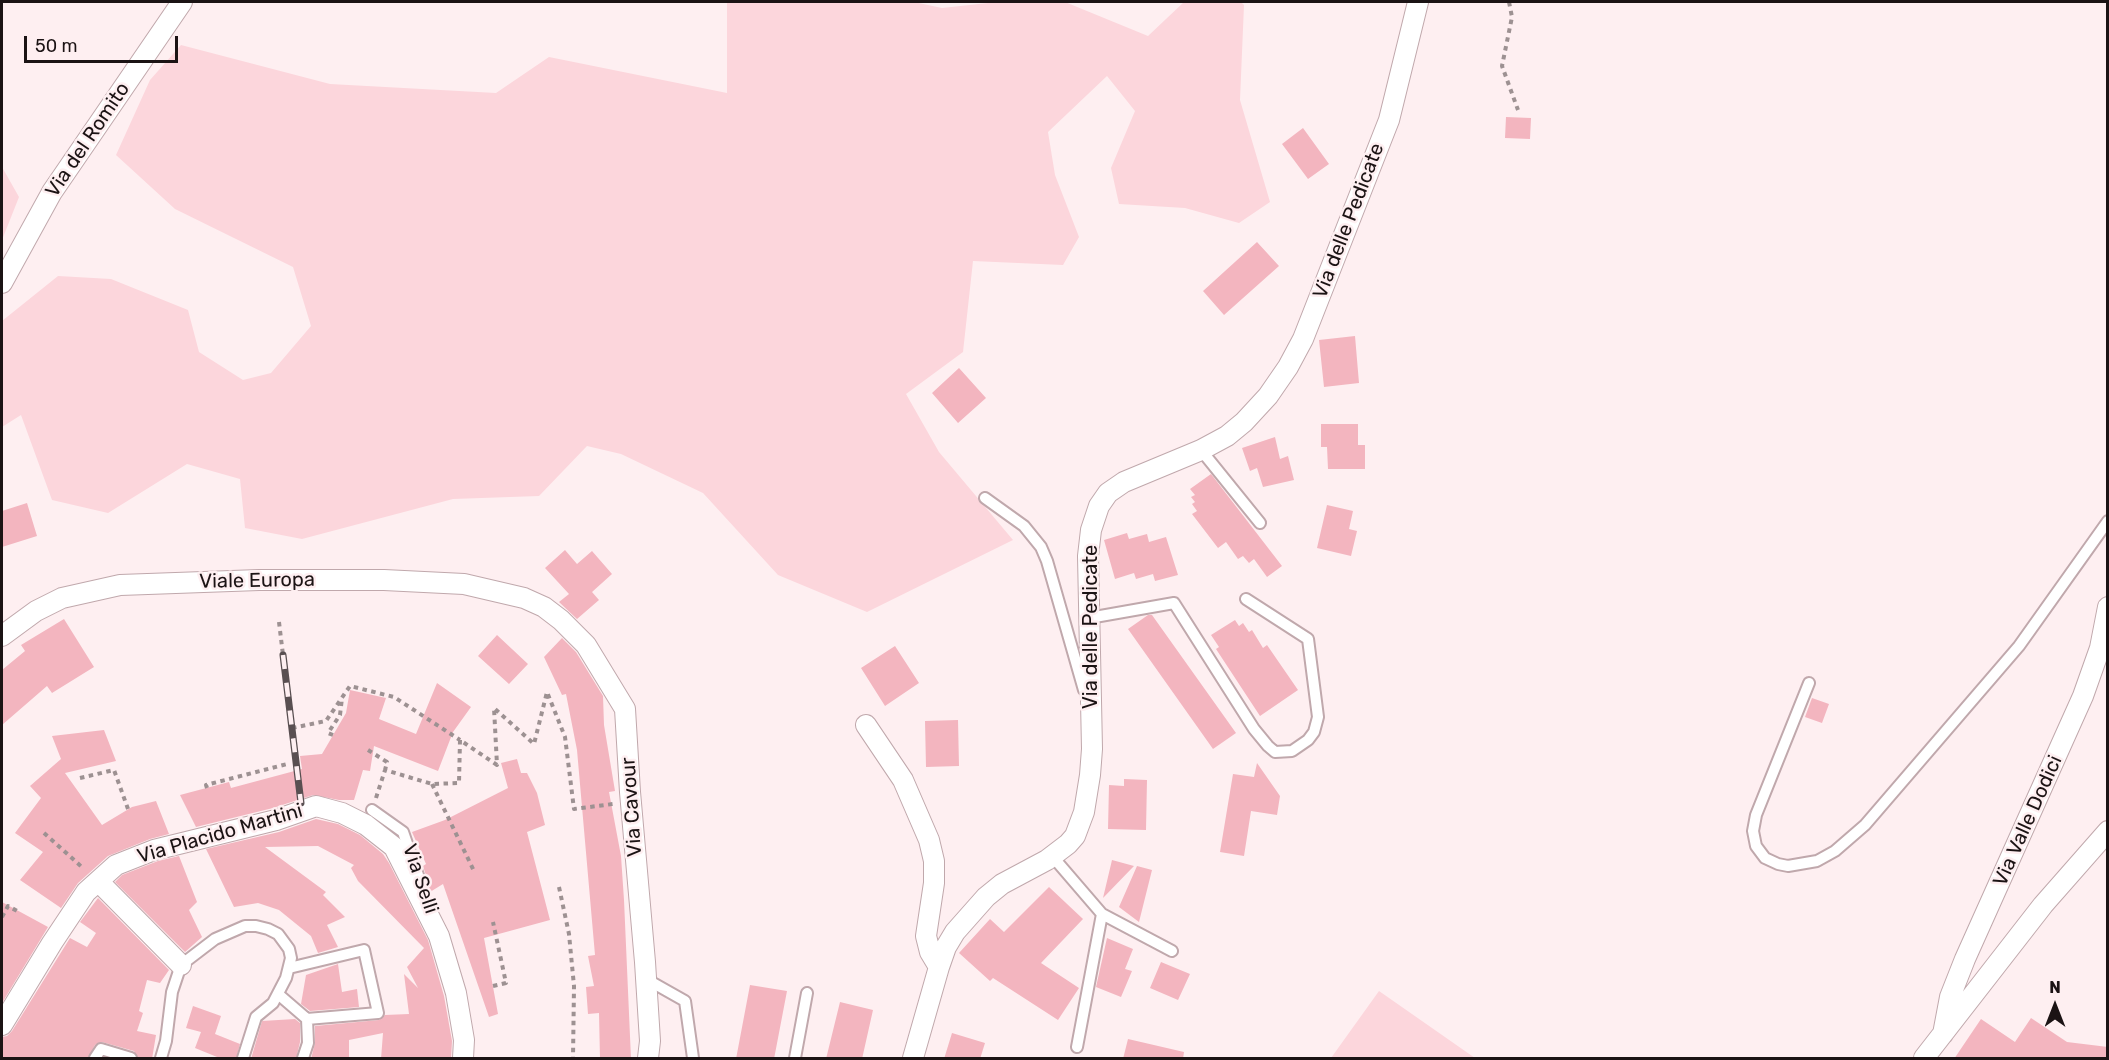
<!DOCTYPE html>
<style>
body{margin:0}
#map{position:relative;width:2109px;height:1060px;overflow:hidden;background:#feeff1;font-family:Rubik,sans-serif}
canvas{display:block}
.frame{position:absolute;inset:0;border:3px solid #1b1314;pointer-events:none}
.north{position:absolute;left:2025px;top:976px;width:60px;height:60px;-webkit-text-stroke:4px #feeff1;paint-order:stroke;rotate:0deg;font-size:16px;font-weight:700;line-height:24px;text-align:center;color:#1b1314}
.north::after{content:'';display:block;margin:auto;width:21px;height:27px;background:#1b1314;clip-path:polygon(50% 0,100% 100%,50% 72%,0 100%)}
.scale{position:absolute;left:24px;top:36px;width:154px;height:27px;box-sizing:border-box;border:3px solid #1b1314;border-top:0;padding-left:8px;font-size:18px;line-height:21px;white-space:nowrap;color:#1b1314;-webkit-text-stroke:4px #feeff1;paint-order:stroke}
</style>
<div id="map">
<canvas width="2109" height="1060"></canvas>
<div class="frame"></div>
<div class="north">N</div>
<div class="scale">50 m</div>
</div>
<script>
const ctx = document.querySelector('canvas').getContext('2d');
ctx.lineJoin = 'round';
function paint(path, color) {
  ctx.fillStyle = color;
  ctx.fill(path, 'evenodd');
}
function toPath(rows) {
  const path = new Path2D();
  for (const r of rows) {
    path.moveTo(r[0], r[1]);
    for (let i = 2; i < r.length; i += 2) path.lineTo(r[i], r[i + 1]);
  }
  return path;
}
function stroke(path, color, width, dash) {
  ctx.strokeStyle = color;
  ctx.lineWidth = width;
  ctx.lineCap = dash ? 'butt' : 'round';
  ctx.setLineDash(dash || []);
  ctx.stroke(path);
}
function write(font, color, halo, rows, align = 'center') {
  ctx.font = font + ' Rubik,sans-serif';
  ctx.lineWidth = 5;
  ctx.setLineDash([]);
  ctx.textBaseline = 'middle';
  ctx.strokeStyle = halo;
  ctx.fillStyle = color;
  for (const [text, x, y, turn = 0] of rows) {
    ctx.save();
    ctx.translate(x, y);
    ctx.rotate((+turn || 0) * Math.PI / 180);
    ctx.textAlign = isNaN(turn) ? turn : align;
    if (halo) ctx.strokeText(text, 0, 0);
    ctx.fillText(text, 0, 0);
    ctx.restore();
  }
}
paint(toPath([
 [727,2,914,2,942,8,997,2,1065,2,1148,36,1184,2,1241,2,1244,5,1240,100,1270,202,1239,223,1185,208,1119,204,1111,168,1135,111,1107,76,1048,132,1055,175,1079,237,1063,265,973,261,963,352,906,394,939,452,1013,540,867,612,778,575,703,493,621,454,587,446,539,496,453,499,302,539,245,528,240,479,187,464,108,513,52,500,21,415,2,427,2,321,58,276,111,279,188,310,199,352,243,380,271,373,311,326,293,267,175,209,116,155,150,80,181,45,330,84,496,93,549,57,727,93],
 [2,167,19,197,2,240],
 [1379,991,1475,1058,1331,1058]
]), '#fcd6dc');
paint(toPath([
 [1506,117,1531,118,1530,139,1505,138],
 [1303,128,1329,164,1308,179,1282,144],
 [1257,242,1279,266,1224,315,1203,291],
 [1355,336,1359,383,1324,387,1319,340],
 [959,368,986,398,958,423,932,393],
 [1321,424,1358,424,1358,445,1365,445,1365,469,1328,469,1327,447,1321,447],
 [1275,437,1280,459,1288,456,1294,480,1263,487,1257,468,1250,471,1242,448],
 [1211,474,1282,566,1267,577,1254,559,1249,563,1243,556,1238,559,1226,542,1218,548,1192,514,1197,511,1192,504,1195,502,1191,497,1195,495,1190,489],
 [27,503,37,536,2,547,2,511],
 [1327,505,1353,511,1349,529,1357,531,1351,556,1317,548],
 [1127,533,1129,539,1147,534,1149,542,1166,537,1178,575,1155,581,1153,574,1136,579,1134,573,1115,579,1104,540],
 [565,550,577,564,592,551,612,574,592,592,599,600,577,619,559,602,569,594,545,568],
 [1148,615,1152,615,1236,733,1213,749,1128,629],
 [64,619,94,667,52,693,47,686,2,725,2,670,25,651,21,645],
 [1235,620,1239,626,1243,623,1249,632,1252,630,1263,648,1267,645,1298,690,1260,716,1216,649,1219,647,1211,635],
 [497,635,528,664,509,684,478,656],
 [562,638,576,652,603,696,604,725,615,791,609,792,621,856,624,900,631,1059,600,1059,599,1013,588,1014,586,987,594,986,588,956,595,955,577,750,566,694,562,695,544,657],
 [895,646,919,683,885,706,861,668],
 [437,683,471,707,453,732,438,771,374,746,370,771,363,770,354,800,339,800,313,795,273,808,196,827,180,795,229,782,231,788,302,769,300,756,322,754,346,713,350,690,386,698,379,719,416,734],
 [1812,698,1829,704,1822,723,1805,717],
 [958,720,959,766,926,767,925,721],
 [104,730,116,761,65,773,102,825,132,807,156,801,169,834,150,839,108,856,78,883,61,908,20,880,43,852,15,833,41,798,30,786,61,759,52,736],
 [517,759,521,773,527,773,537,793,545,825,527,832,550,920,484,938,498,1014,489,1017,443,884,430,892,426,885,427,879,423,866,426,864,412,832,445,820,508,788,501,763],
 [1257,763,1280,796,1277,815,1251,811,1244,856,1220,852,1233,774,1254,777],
 [1124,779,1147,780,1146,830,1108,829,1109,785,1124,786],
 [316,819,338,824,360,835,383,854,389,863,428,940,444,996,452,1041,451,1059,381,1059,383,1033,349,1040,349,1059,311,1059,315,1043,315,1026,379,1020,385,1015,409,1014,404,974,418,988,407,967,424,948,358,881,351,868,354,865,318,846,265,847,326,892,323,895,345,917,327,925,338,947,318,953,311,936,279,910,258,903,234,907,206,849,279,832],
 [179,856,197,902,189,910,202,937,185,952,115,882,122,875,158,861],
 [1112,860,1134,866,1103,898],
 [1137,866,1152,870,1139,922,1119,907],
 [1049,887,1083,919,1041,963,1079,988,1058,1020,993,978,990,981,959,953,990,919,1004,932],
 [98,898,169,970,160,983,147,980,139,1011,143,1013,137,1031,156,1035,152,1059,138,1059,134,1051,102,1042,95,1045,88,1059,2,1059,2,1037,7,1036,12,1031,70,938,87,947,96,933,80,922],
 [2,902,48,927,2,1003],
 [1107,938,1133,949,1125,969,1132,971,1121,997,1096,987],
 [1161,962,1190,974,1178,1000,1150,988],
 [338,964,342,992,357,989,359,1007,310,1011,301,1004,306,975],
 [750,985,787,991,774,1059,736,1059],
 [840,1002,873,1010,862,1059,826,1059],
 [193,1006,221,1016,215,1034,240,1044,236,1059,222,1059,195,1048,201,1032,186,1028],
 [2031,1018,2067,1042,2108,1047,2108,1059,1954,1059,1981,1019,2015,1042],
 [295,1019,300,1023,300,1042,296,1059,251,1059,262,1021],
 [952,1033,985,1043,980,1059,944,1059],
 [1128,1039,1184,1052,1183,1059,1123,1059]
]), '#f3b5bf');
const service = toPath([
 [1201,450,1260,523],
 [985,498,1024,526,1041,547,1047,561,1084,690],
 [1089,618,1174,603,1254,729,1268,746,1275,752,1292,751,1308,740,1314,732,1318,717,1308,639,1246,599],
 [1809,683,1756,815,1753,831,1756,846,1765,858,1778,864,1788,866,1817,861,1835,851,1865,825,2019,646,2108,521],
 [372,810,403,832,420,881],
 [1053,857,1102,914,1077,1047],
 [1102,914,1172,951],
 [289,968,364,950,378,1013,307,1019],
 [646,979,685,1001,693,1058],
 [278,994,307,1019,308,1043,303,1058],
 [95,1058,101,1049,131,1058],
 [161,1058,166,1041,172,992,181,965,215,939,245,926,256,926,268,929,278,934,289,949,291,958,286,978,273,1003,256,1017,243,1058],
 [795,1058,807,993]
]);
const minor = toPath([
 [2,283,52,192,182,2],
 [2,636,36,611,62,598,120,585,259,580,384,580,464,584,524,598,544,607,561,620,586,645,625,709,630,792,645,962,650,1041,648,1058],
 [866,725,903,780,929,840,934,861,934,883,926,936,930,952,939,967],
 [98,881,181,965],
 [2,1025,52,943,86,892,116,865,154,850,276,820,316,806,342,813,366,825,394,847,439,936,456,993,464,1040,463,1058],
 [1943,1034,1950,997,1965,959,2083,696,2100,648,2108,607],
 [913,1058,939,967,946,947,955,932,986,897,1002,884,1047,860,1068,844,1075,836,1084,812,1090,775,1092,749,1088,556,1091,530,1099,506,1108,493,1124,482,1201,450,1227,436,1244,422,1268,396,1288,367,1303,339,1389,120,1418,2],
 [1924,1058,2043,905,2108,831]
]);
stroke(service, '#c0a8ac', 14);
stroke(minor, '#c0a8ac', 22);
stroke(toPath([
 [1509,2,1512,17,1502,66,1518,110],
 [279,622,283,655],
 [292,728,326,721,350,686,394,697,460,740],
 [333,735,328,733,340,715,342,698],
 [368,750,387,762,385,770],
 [80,778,114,770,128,809],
 [432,784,474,871],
 [207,788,206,785,287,764],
 [376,798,385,770,432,784,459,783,460,740,497,765,494,708,534,744,547,692,565,737,574,809,613,804],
 [44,833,84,869],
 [559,887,569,934,574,986,573,1058],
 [2,917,8,906,19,912],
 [493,986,506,983,493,922]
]), '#9d9192', 4, [4.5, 4.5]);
stroke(service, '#fff', 10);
stroke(minor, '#fff', 20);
const rail = toPath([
 [283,655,301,803]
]);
stroke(rail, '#594f51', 7);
stroke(rail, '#feeff1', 4.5, [14]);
write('20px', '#1b1314', '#feeff1', [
 ["Via del Romito",88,140,-56],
 ["Via delle Pedicate",1349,221,-69],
 ["Viale Europa",257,581,-1],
 ["Via delle Pedicate",1091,627,-90],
 ["Via Cavour",632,807,-94],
 ["Via Valle Dodici",2028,821,-66],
 ["Via Placido Martini",220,834,-16],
 ["Via Selli",420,879,71]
]);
</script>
